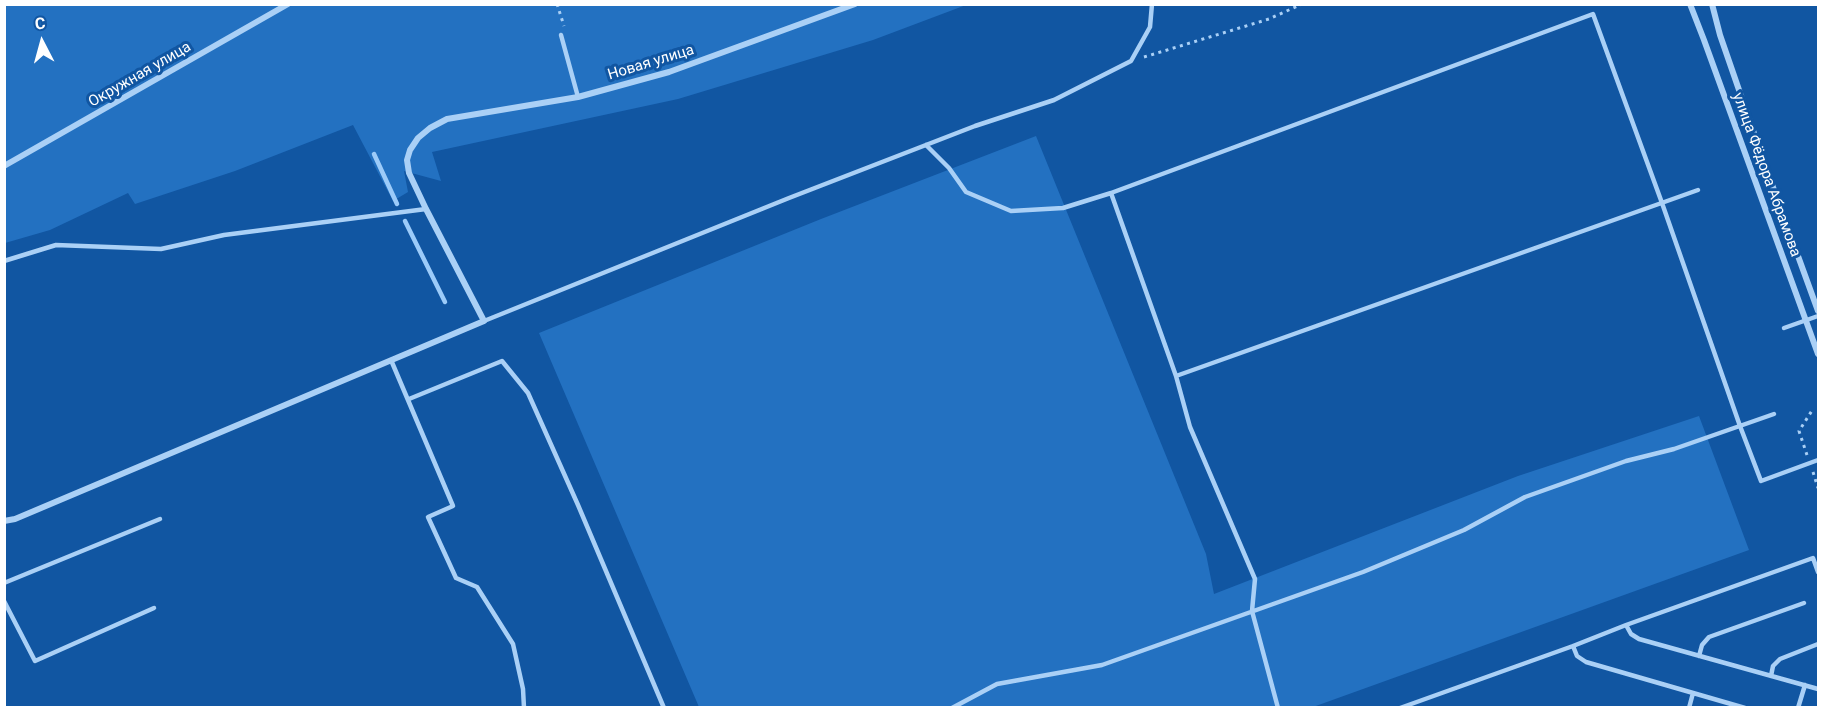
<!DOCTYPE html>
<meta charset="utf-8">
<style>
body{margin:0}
#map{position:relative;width:1823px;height:712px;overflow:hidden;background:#1156a2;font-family:Roboto,sans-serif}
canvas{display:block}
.frame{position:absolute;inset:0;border:6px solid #fff;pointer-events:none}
.north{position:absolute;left:12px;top:12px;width:60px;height:60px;-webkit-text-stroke:4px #1156a2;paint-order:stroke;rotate:354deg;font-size:16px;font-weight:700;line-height:24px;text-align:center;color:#fff}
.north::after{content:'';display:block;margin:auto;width:21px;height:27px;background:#fff;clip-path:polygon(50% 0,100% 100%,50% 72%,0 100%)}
</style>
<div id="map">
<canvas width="1823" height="712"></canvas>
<div class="frame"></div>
<div class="north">С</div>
</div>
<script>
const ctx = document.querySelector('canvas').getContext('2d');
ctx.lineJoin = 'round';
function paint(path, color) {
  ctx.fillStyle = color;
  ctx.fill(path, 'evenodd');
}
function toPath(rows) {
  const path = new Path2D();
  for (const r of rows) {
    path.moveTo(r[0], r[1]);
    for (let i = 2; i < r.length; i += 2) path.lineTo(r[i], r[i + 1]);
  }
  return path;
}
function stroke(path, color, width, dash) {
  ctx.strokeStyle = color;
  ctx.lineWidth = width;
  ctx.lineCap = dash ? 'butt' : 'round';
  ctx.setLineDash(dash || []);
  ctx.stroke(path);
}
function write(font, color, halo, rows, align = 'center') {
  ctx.font = font + ' Roboto,sans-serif';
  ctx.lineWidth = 6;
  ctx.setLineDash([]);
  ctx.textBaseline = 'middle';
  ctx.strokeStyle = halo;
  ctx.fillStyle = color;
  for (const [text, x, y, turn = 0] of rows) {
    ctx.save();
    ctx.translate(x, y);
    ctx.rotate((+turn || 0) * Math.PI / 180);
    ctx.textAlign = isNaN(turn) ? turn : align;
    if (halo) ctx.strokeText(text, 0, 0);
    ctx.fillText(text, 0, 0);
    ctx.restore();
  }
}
paint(toPath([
 [5,5,966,5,873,40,678,99,432,152,441,181,404,171,408,192,393,201,353,125,235,171,135,204,128,193,50,230,5,243],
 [1036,136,1206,554,1214,594,1518,476,1699,416,1749,550,1313,707,699,707,539,333,821,219]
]), '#2371c1');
stroke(toPath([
 [374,154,397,204],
 [405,221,445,302]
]), '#9ccbf9', 4.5);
stroke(toPath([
 [557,4,564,26],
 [1144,57,1269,19,1302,4],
 [1807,455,1799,431,1813,409],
 [1813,472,1818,488]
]), '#aad0f6', 3, [3, 4.5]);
stroke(toPath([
 [561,35,578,97],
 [926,145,949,168,966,192,1011,211,1063,208,1111,193,1593,14,1662,203,1740,426,1761,481,1818,460],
 [1111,193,1176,376,1190,427,1255,579,1252,611,1278,708],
 [4,261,56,245,161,249,224,235,426,209],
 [484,321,789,198,975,126,1054,100,1131,61,1150,27,1152,4],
 [1784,328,1818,316],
 [391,360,453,506,428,517,456,578,477,587,513,644,523,689,524,708],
 [1176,376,1698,190],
 [409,399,502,361,528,393,578,505,664,708],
 [4,583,160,519],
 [4,601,35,661,154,608],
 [1626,625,1813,558,1818,572],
 [1573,646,1577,656,1586,662,1745,708],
 [1699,656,1702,645,1709,637,1804,603],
 [1771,676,1773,666,1780,659,1818,644],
 [952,708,997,684,1102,665,1363,572,1464,530,1525,497,1626,461,1674,449,1774,414],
 [1400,708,1573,646,1626,625,1631,634,1639,639,1818,689],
 [1689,708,1693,693],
 [1798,708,1805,685]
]), '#aad0f6', 4.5);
stroke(toPath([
 [1690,4,1704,40,1818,354],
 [1712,4,1720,35,1766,168,1818,311],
 [4,166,288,4],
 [4,521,15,519,484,321,426,209,409,173,407,160,410,150,418,138,430,128,447,119,578,97,669,72,855,4]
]), '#aad0f6', 6);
write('15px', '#fff', '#1156a2', [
 ["Новая улица",651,63,-17],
 ["Окружная улица",140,75,-30],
 ["улица Фёдора Абрамова",1766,175,70]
]);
</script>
